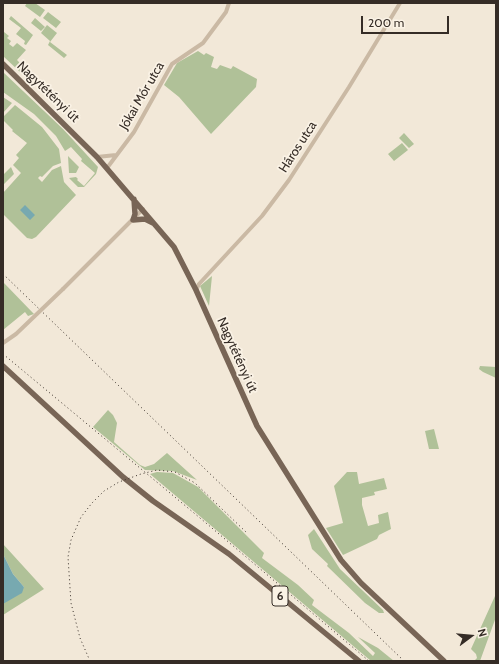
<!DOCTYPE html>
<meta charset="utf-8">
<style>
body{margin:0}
#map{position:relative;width:499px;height:664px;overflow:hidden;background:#f2e8d8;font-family:Cabin,sans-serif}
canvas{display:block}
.frame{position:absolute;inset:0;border:4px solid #352c26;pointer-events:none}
.north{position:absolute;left:451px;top:616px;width:40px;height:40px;-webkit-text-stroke:3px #faf2e5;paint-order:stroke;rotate:74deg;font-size:11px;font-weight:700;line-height:16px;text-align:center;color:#352c26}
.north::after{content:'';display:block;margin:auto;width:14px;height:18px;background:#352c26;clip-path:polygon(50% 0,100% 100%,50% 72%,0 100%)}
.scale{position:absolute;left:361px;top:16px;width:88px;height:18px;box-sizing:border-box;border:2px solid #352c26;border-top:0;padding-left:5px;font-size:12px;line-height:14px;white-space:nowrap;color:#352c26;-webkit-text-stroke:3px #faf2e5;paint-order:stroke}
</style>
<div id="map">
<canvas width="499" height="664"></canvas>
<div class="frame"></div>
<div class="north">N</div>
<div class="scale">200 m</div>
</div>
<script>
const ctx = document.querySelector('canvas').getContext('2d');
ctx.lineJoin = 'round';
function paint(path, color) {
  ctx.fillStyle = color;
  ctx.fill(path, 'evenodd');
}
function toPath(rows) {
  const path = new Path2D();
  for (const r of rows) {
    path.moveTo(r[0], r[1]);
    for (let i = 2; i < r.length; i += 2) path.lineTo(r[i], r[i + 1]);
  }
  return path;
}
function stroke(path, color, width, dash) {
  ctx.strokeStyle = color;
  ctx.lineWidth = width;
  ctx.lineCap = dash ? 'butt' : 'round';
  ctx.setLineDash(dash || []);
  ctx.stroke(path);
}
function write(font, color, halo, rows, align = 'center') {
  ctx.font = font + ' Cabin,sans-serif';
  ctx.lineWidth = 3.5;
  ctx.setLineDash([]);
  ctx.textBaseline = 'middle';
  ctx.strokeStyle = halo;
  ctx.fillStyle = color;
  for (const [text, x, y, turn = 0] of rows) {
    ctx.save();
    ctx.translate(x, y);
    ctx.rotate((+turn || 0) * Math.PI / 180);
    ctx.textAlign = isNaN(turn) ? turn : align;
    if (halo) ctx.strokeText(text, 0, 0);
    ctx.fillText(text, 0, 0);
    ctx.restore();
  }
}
paint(toPath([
 [27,3,35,3,45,10,40,17,25,6],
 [48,12,61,22,56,28,43,18],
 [11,16,33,35,26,45,24,44,25,41,16,34,21,28,9,19],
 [35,18,45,27,41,31,31,23],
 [47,25,57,33,50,42,67,55,64,58,48,45,50,41,41,33],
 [4,32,9,36,7,38,11,41,9,44,13,47,17,43,26,50,17,60,24,67,20,72,3,56],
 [198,51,204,55,206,53,214,57,211,67,217,69,220,65,231,69,233,66,257,79,256,87,211,134,179,97,164,85,177,63],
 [3,72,63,129,98,167,96,174,84,187,78,187,69,178,76,177,78,179,77,180,84,186,95,173,81,161,82,159,71,147,65,151,56,136,34,114,3,92],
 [3,97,12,103,3,113],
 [15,105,42,127,59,149,61,163,53,166,42,177,40,176,38,178,42,182,52,170,61,166,64,182,76,195,36,237,32,239,27,238,3,214,3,193,21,173,13,165,19,158,16,155,27,143,12,131,13,130,3,120,3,117],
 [404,133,414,144,409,148,399,138],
 [402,143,408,150,394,161,388,154],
 [68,156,79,167,76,173,69,173],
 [11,167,14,174,3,185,3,175],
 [212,276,209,306,200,286],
 [3,282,34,314,28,316,25,312,3,330],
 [480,366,496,367,496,378,483,372,479,369],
 [108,410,113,415,117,423,114,442,140,465,145,467,154,464,167,453,197,480,173,471,145,470,93,427],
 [434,429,439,449,429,449,425,431],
 [157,472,173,473,198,487,264,553,262,558,298,585,314,600,312,605,349,633,373,656,375,653,358,637,378,648,394,661,371,661,150,474],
 [347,472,357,472,359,484,384,478,387,489,374,492,375,495,362,498,362,505,368,526,379,523,378,515,388,512,391,529,379,535,377,539,343,555,326,528,343,523,334,486],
 [314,529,340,569,383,610,384,613,379,613,365,603,327,566,328,564,312,549,308,535],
 [3,544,44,589,3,615,3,604,24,587,13,574,3,554],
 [495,596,496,617,480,661,474,661,477,658,476,654,471,649]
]), '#b0c198');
paint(toPath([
 [25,205,35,215,30,220,20,210],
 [3,554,13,574,24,587,22,593,3,604]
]), '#77a9b0');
stroke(toPath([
 [97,157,116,155],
 [107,168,134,132,172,64,203,43,226,12,229,3],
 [63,289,143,209],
 [196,290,199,284,262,216,289,180,349,87,400,3]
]), '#cab9a4', 4);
stroke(toPath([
 [3,64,97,157,174,247,196,290,257,426,341,560,361,583,444,661],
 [134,199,135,214,133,220,145,219,153,223],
 [3,366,123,477,153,501,229,554,359,661]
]), '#786556', 5.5);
stroke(toPath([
 [3,274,404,661],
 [3,354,206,523,369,661],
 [90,661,80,638,71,603,68,557,71,540,81,517,92,503,104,491,119,482,141,474,157,470,175,472,195,483,247,533]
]), '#352c26', 1, [1, 3]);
stroke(toPath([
 [3,343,16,334,63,289]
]), '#cab9a4', 4);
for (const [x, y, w] of [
 [280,596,16]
]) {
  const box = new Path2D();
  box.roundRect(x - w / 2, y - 10, w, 20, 3);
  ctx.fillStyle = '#faf2e5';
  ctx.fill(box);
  stroke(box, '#352c26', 1);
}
write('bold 12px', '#352c26', null, [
 ["6",280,596]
]);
write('13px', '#352c26', '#faf2e5', [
 ["Nagytétényi út",48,92,44],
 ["Jókai Mór utca",142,96,-60],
 ["Háros utca",298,147,-57],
 ["Nagytétényi út",237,355,66]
]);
</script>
